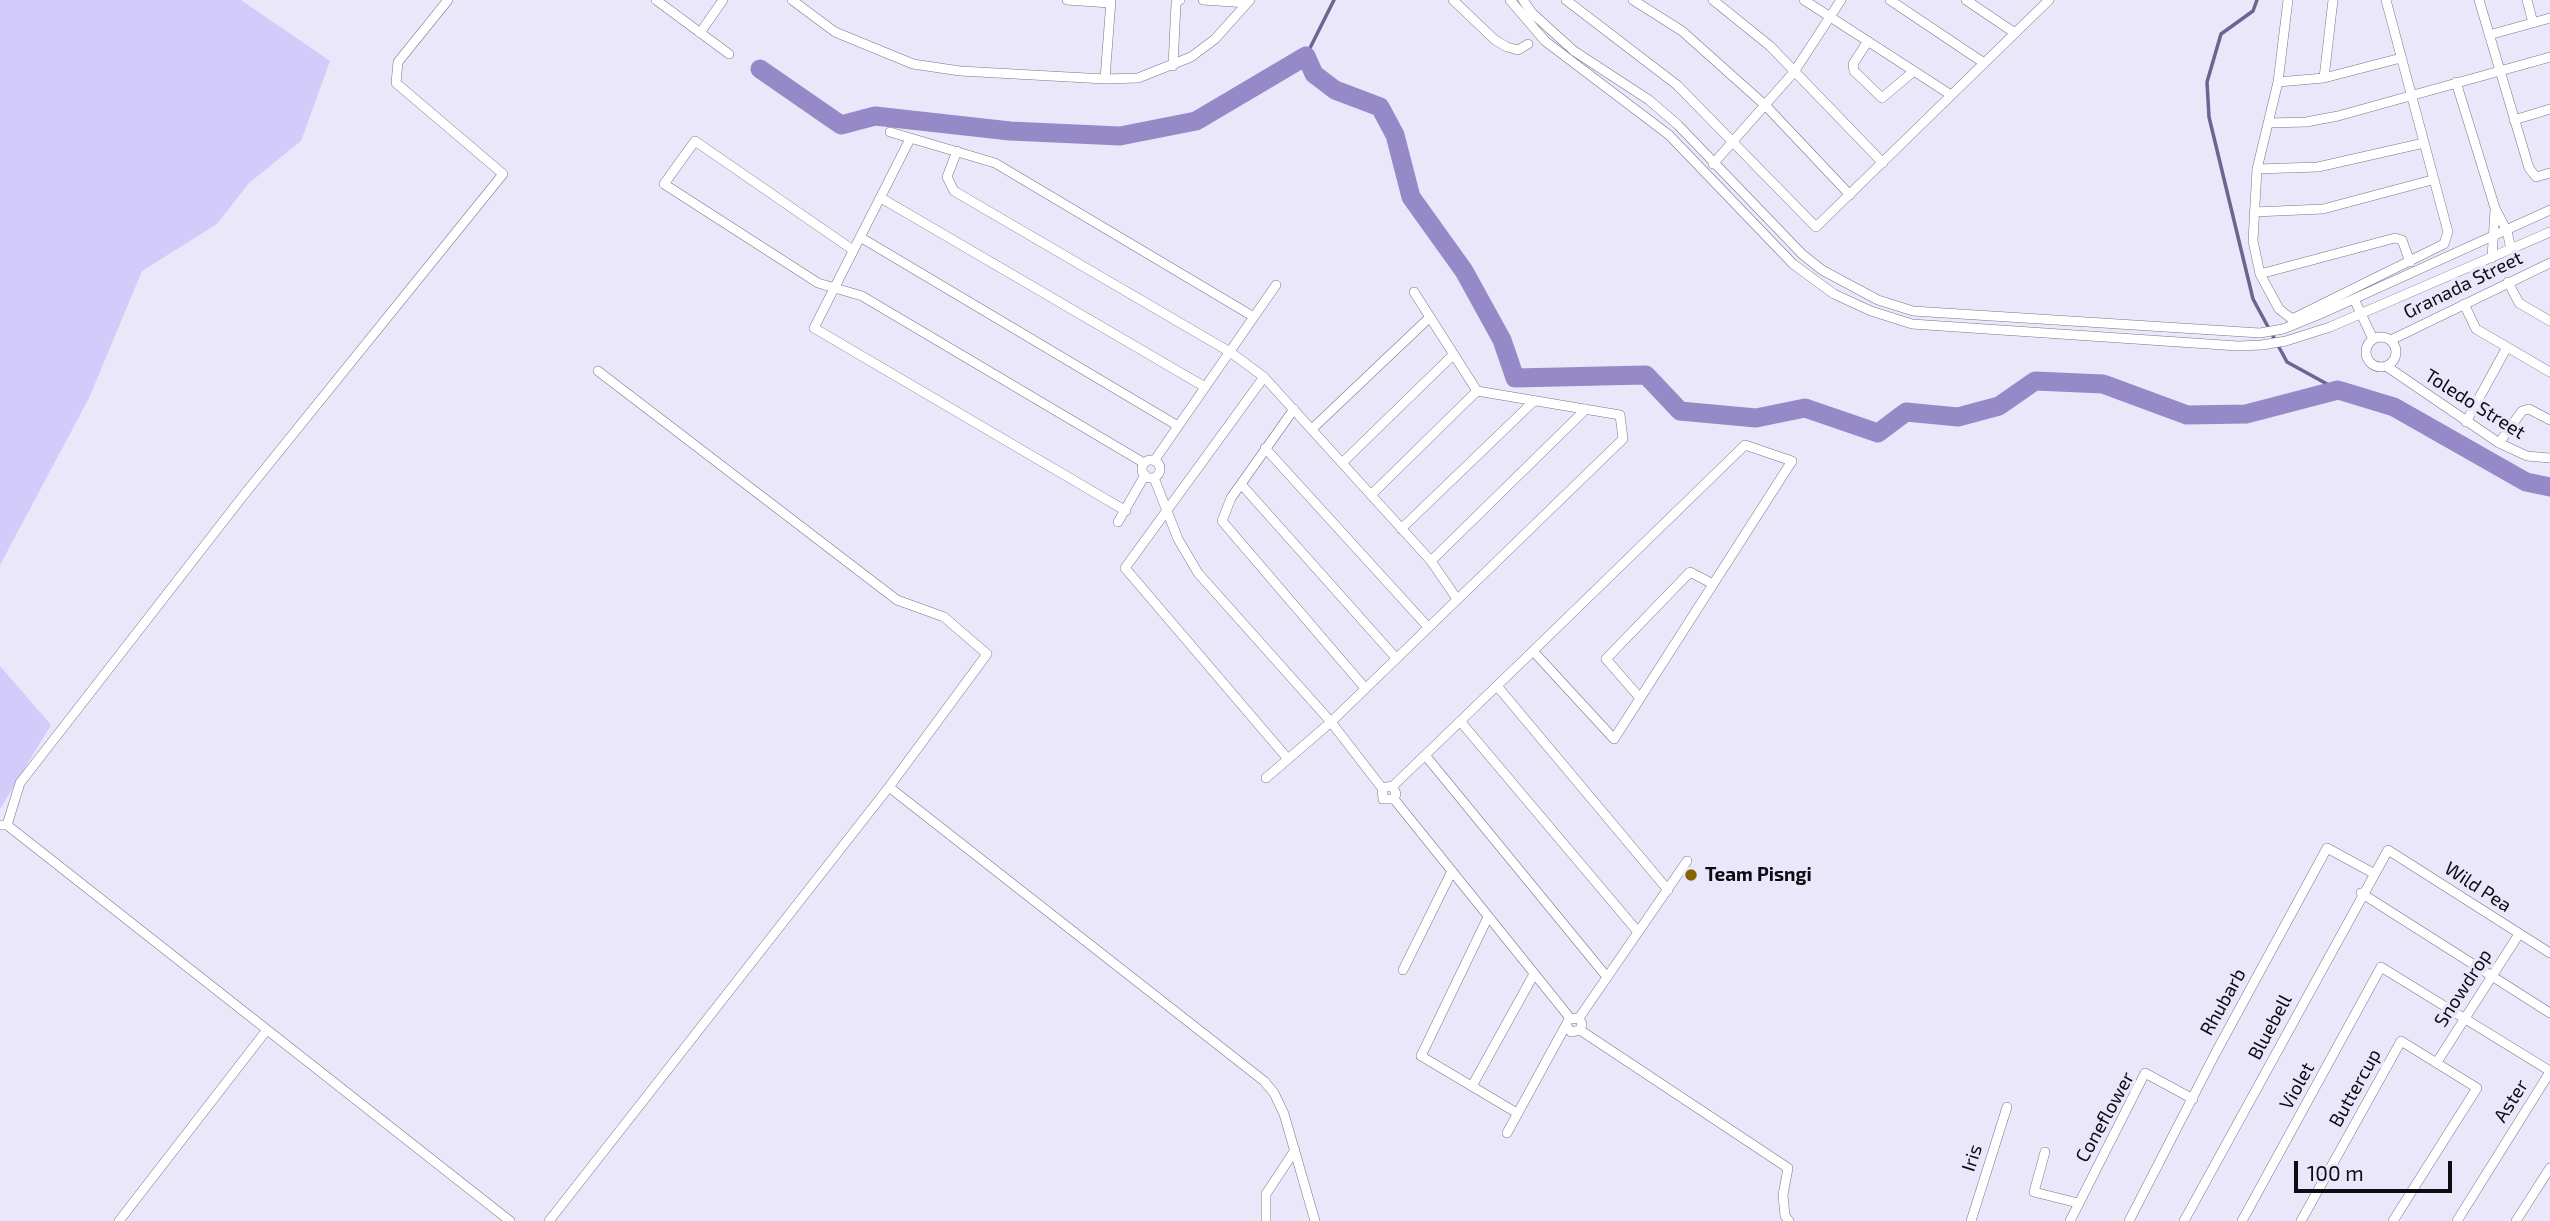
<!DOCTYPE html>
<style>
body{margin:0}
#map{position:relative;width:2550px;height:1221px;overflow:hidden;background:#eae7fb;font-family:"Exo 2",sans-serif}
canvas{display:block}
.scale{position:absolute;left:2294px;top:1161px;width:158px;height:32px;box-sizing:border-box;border:4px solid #0d0c12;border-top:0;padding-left:9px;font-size:21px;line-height:24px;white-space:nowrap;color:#0d0c12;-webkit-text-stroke:5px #eae7fb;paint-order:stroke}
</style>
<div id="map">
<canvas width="2550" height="1221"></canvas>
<div class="scale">100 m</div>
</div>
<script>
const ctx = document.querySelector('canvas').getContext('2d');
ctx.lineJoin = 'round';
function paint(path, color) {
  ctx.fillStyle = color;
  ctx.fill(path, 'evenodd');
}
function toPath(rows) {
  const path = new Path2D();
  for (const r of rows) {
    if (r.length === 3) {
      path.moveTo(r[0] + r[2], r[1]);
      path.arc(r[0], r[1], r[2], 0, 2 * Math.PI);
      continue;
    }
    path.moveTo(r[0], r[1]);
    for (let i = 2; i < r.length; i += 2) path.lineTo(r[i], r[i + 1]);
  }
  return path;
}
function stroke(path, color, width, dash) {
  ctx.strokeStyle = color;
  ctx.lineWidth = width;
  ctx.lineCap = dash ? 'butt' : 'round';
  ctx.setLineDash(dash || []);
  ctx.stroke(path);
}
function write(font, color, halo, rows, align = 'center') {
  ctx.font = font + ' "Exo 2",sans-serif';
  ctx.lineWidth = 7;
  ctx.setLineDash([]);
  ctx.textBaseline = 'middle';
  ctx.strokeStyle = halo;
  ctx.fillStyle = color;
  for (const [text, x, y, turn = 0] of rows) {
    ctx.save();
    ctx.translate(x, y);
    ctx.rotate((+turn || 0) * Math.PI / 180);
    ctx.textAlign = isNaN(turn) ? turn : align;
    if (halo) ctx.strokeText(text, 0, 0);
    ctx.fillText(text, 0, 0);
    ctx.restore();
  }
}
paint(toPath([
 [0,0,241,0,330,61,301,141,249,183,217,224,142,271,89,398,0,565],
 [0,666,51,725,0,809]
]), '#d3cbf9');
stroke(toPath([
 [2257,0,2253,11,2221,34,2207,82,2209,117,2253,299,2287,362,2338,390],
 [1306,56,1334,0]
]), '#6c6491', 3.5);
stroke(toPath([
 [760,69,841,125,875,116,1010,131,1120,136,1196,121,1306,56,1314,74,1335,90,1380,107,1395,135,1411,197,1464,271,1502,340,1515,378,1646,375,1680,411,1756,418,1805,408,1878,433,1906,412,1958,417,1999,406,2035,381,2103,384,2187,415,2246,414,2338,390,2394,407,2526,482,2550,487]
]), '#9589c7', 19);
const street = toPath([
 [656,0,729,54],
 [792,0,835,32,913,64,960,71,1105,79,1138,78,1191,57,1215,39,1250,0],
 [1067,0,1110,3],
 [1203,0,1247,3],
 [1453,0,1495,40,1507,47,1518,50,1528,44],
 [1510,0,1545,41,1669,135,1793,264,1834,294,1871,311,1912,324,2238,346,2262,345,2286,341,2330,327,2550,232],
 [1523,0,1532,13,1574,51,1649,100,1678,125,1802,254,1822,270,1878,300,1913,311,2260,333,2283,329,2325,312,2550,210],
 [1566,0,1677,85,1816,227,2049,0],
 [1633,0,1682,31,1766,106,1850,195],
 [1713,0,1770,46,1883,163],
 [1804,0,1951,95],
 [1890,0,1984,63],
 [1966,0,2015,33],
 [2288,0,2278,82,2257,169,2253,241,2260,274,2279,309,2292,319,2444,244,2448,232,2386,0],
 [2479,0,2529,168,2536,177,2550,173],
 [2527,0,2533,23],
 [700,33,723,0],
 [2489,35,2550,18],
 [1868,41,1853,64,1854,71,1882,98,1914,71],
 [1173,66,1176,3,1180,0],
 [2324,78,2333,0],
 [1105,79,1111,0],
 [2278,82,2324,78,2401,58],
 [2456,82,2495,208,2507,231,2511,249],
 [2514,120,2550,109],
 [2269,123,2306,122,2338,116,2550,57],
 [890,132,995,163,1254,317],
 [910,139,814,328,1126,511],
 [957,151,947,177,954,191,1230,352,1264,377,1431,561,1457,599],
 [1713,164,1794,72,1841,0],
 [2257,169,2318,167,2424,143],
 [881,198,1205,387],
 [2254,212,2323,209,2432,180],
 [860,237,1178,426],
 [853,250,695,141,664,184,818,283,862,296,1144,463],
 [2492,258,2495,210],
 [2260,274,2395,238,2402,240,2410,262],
 [2508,282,2519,303,2550,321],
 [2354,299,2373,339],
 [2464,304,2476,329,2550,372],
 [2381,352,15],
 [2391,340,2550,263],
 [2386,366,2499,443,2527,456,2550,458],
 [1264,377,1125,568,1288,759],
 [1294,409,1231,498,1222,521,1365,688],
 [2466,422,2507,347],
 [1312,429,1430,317],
 [2499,443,2522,411,2529,409,2550,420],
 [1265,448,1428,627],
 [1151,469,9],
 [1154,461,1276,285],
 [1342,463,1453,355],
 [1154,478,1178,539,1198,573,1331,722,1382,788],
 [1241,484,1396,658],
 [1371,495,1477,391],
 [1118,522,1145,475],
 [1401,529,1533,402],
 [1431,561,1586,409],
 [1497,686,1668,890],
 [1640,698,1606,659,1690,572,1713,584],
 [1460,721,1638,932],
 [1425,755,1607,977],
 [1266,778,1331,722,1623,439,1620,415,1477,391,1414,292],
 [1393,786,1533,651,1745,445,1792,461,1614,739,1533,651],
 [889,787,1264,1081,1274,1093,1284,1114,1315,1221],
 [1394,799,1383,799,1382,788,1393,786,1396,794,1394,799,1570,1018],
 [0,825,7,825,510,1221],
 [7,825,20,783,243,496,503,174,396,83,398,62,448,0],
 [2361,893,2550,1013],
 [1488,917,1421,1056,1517,1113],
 [1403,970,1452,871],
 [1579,1018,1687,861],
 [1580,1030,1582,1024,1579,1018,1569,1019,1566,1025,1571,1032,1580,1030,1788,1168,1783,1195,1785,1216,1789,1221],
 [2437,1062,2519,934],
 [1472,1086,1534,974],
 [1507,1133,1566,1025],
 [2045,1152,2034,1192,2078,1203],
 [119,1221,266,1031],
 [549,1221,889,787,987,654,944,617,897,600,598,371],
 [1266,1221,1266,1194,1295,1150],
 [1971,1221,2007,1107],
 [2070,1221,2145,1073,2193,1099],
 [2129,1221,2215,1054,2327,848,2373,873],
 [2184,1221,2388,850,2550,953],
 [2242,1221,2381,967,2550,1071],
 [2301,1221,2401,1041,2477,1088,2393,1221],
 [2457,1221,2550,1072],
 [2516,1221,2550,1168]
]);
stroke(street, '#797688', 10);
stroke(street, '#fff', 9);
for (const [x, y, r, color] of [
 [1691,875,7,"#896300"]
]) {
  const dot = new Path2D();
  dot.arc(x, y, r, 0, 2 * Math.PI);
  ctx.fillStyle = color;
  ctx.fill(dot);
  stroke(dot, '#eae7fb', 2.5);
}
write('19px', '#0d0c12', '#eae7fb', [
 ["Granada Street",2463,285,-26],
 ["Toledo Street",2475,404,32],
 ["Wild Pea",2478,887,33],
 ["Snowdrop",2463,988,-57],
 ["Rhubarb",2223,1002,-61],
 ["Bluebell",2270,1027,-62],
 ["Violet",2297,1086,-61],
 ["Buttercup",2355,1088,-61],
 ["Aster",2511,1101,-58],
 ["Coneflower",2105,1117,-61],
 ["Iris",1972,1158,-72]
]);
write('bold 19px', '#0d0c12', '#eae7fb', [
 ["Team Pisngi",1705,875]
], 'left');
</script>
